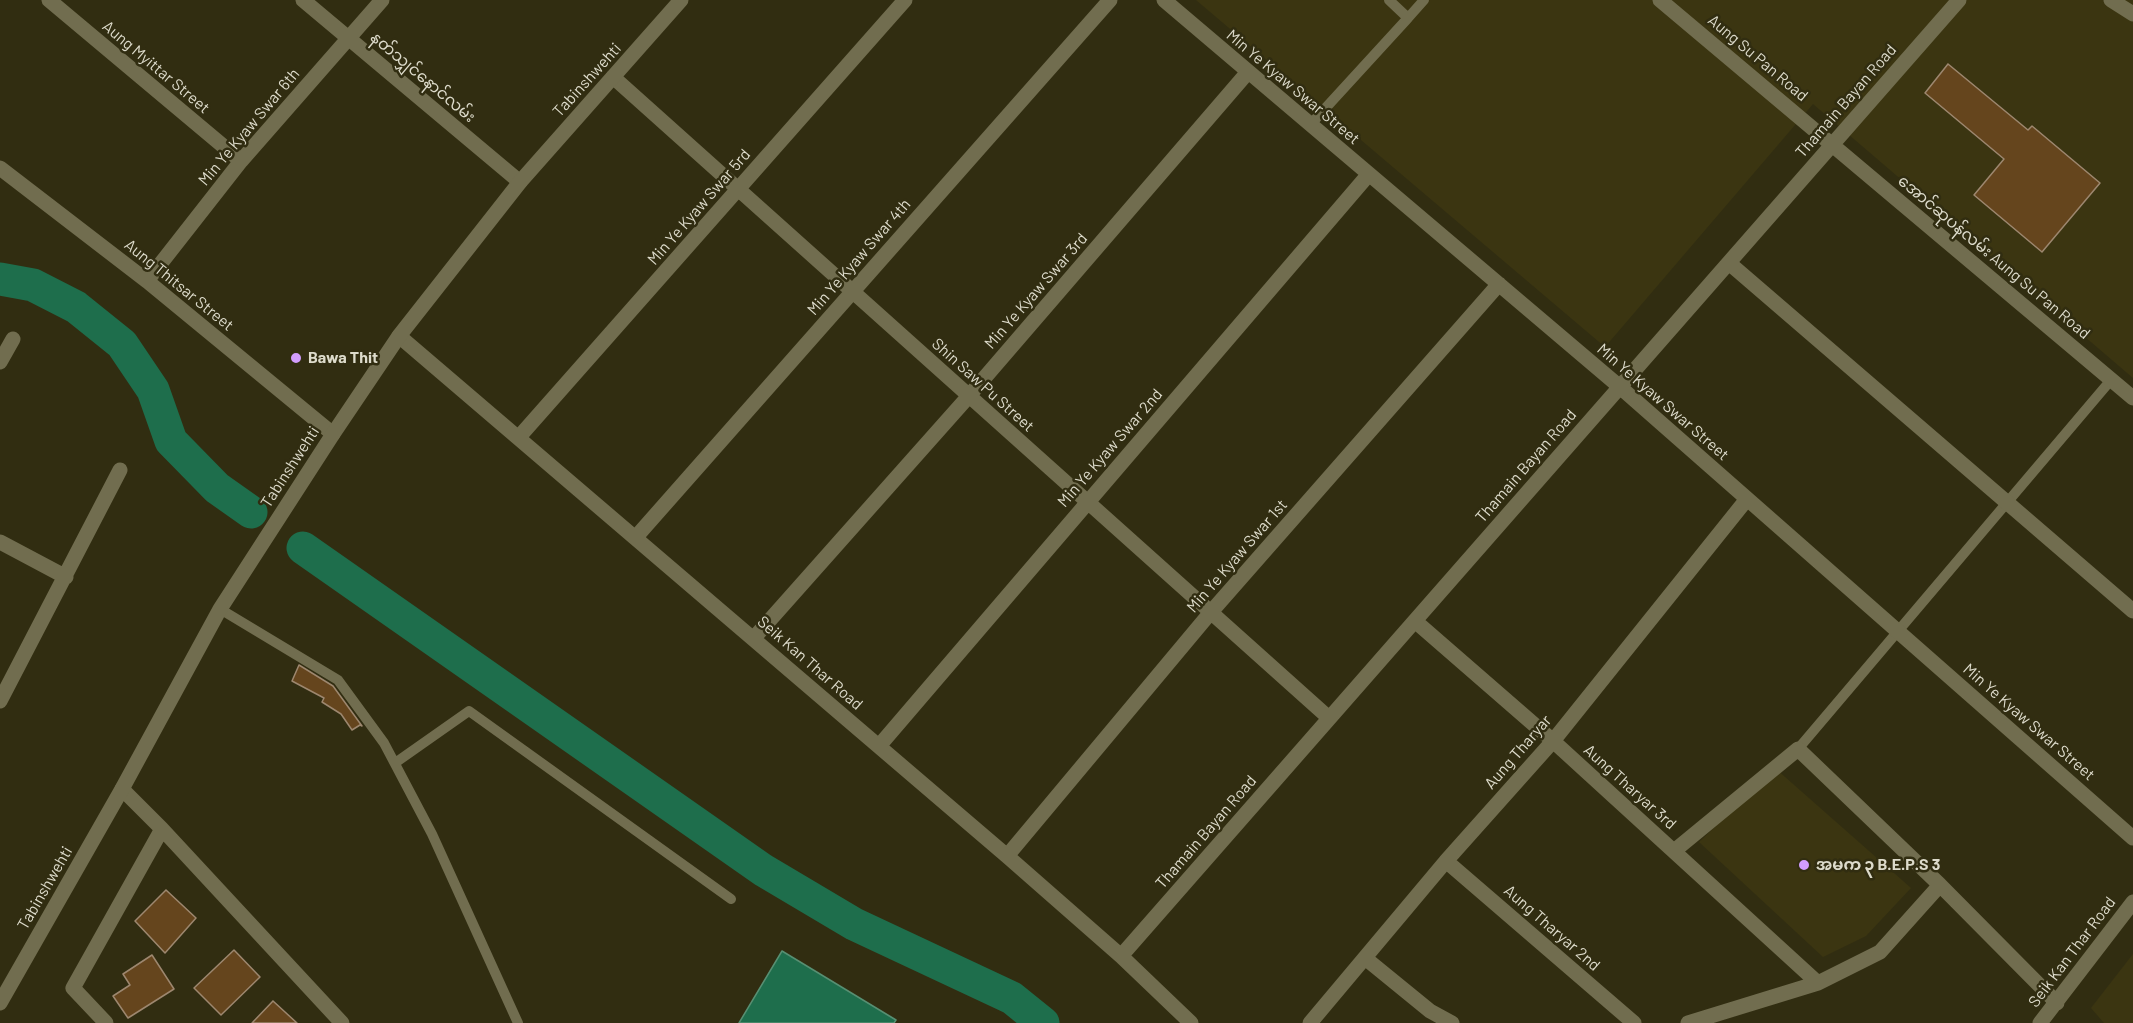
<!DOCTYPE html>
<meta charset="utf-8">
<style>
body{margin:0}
canvas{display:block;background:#312d11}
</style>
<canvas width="2133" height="1023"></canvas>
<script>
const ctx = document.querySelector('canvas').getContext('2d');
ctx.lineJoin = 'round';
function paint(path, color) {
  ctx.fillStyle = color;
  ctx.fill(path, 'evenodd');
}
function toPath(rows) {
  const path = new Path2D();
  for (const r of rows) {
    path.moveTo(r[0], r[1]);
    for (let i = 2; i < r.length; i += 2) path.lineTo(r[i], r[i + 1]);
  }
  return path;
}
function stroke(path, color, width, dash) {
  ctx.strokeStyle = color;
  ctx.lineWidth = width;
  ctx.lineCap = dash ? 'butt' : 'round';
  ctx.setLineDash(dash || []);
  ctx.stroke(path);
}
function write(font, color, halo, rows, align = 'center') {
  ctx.font = font + ' Barlow,"Noto Sans Myanmar",sans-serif';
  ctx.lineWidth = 5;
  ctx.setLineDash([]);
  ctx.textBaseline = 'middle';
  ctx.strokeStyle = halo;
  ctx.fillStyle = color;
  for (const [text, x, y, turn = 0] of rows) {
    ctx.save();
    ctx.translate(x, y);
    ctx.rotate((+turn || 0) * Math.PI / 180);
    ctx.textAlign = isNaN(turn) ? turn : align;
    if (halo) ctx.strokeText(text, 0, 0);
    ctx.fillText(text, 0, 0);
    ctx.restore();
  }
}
paint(toPath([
 [1196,0,2133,0,2133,378,1813,104,1605,347],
 [1776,769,1911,888,1866,936,1823,957,1699,842],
 [2133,954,2133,1023,2104,1023,2091,1008]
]), '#3b3511');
const water = toPath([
 [782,951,896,1020,894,1023,739,1023,782,951]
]);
paint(water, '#1e6e4c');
stroke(water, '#578f72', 1.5);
stroke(toPath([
 [0,279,33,285,76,307,122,344,153,390,171,441,217,488,251,512],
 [303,548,763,870,854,924,1012,998,1043,1023]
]), '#1e6e4c', 33);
const building = toPath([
 [1948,64,2028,130,2032,126,2100,183,2042,252,1974,195,2004,159,1925,93,1948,64],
 [299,665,333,686,362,726,360,725,352,730,341,714,322,702,324,698,292,681,299,665],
 [166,890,196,918,165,953,135,921,166,890],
 [234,950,260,977,221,1015,194,988,234,950],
 [152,955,174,989,128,1018,113,996,130,985,123,974,152,955],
 [273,1001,297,1023,252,1023,273,1001]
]);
paint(building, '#65451d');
stroke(building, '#9d876f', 1.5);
stroke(toPath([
 [1408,18,1424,0],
 [1310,125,1408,18,1389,0],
 [220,609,338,680,384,743,432,834,518,1023],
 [1798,749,2111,380],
 [395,763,469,711,731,899]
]), '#716d4f', 10);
stroke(toPath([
 [49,0,241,161],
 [303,0,520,182],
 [1164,0,1620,387,2133,838],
 [1660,0,2133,398],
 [2111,0,2133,14],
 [613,77,1329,718],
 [0,168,147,281,333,434],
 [1729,263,2133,611],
 [147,281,241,161,382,0],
 [399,336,1007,856,1121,956,1191,1023],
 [0,362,13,339],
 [519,437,905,0],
 [636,537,1110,0],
 [0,542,66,577],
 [1415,621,1553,741,1818,983],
 [753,639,968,397,1248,72],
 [0,701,120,470],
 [879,746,1369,174],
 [122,789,162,829],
 [1674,851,1798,749,1940,885,2057,1003],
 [1007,856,1211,612,1499,284],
 [1446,861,1634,1023],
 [1121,956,1959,0],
 [1365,958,1430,1011,1452,1023],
 [106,1023,73,988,162,829,342,1023],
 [1310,1023,1446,861,1553,741,1747,499],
 [1688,1023,1818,983,1880,952,1940,885],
 [2040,1023,2133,902]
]), '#716d4f', 15);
stroke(toPath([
 [0,1003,122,789,220,609,333,434,399,336,520,182,681,0]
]), '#716d4f', 15);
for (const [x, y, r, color] of [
 [296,358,6,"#d29dfd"],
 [1804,865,6,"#d29dfd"]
]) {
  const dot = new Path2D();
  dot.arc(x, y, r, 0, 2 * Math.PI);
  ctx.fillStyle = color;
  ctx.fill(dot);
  stroke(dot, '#312d11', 2);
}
write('16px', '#dddbcb', '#312d11', [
 ["Aung Su Pan Road",1758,58,40],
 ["Aung Myittar Street",156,67,40],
 ["နတ်သျှင်နောင်လမ်း",423,77,40],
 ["Tabinshwehti",587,80,-48],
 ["Min Ye Kyaw Swar Street",1293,87,40],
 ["Thamain Bayan Road",1846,101,-49],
 ["Min Ye Kyaw Swar 6th",249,127,-50],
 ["Min Ye Kyaw Swar 5rd",699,207,-49],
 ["Min Ye Kyaw Swar 4th",859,257,-49],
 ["အောင်ဆုပန်လမ်း Aung Su Pan Road",1994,257,40],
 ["Aung Thitsar Street",179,285,39],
 ["Min Ye Kyaw Swar 3rd",1036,291,-49],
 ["Shin Saw Pu Street",983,385,42],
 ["Min Ye Kyaw Swar Street",1663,402,41],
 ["Min Ye Kyaw Swar 2nd",1110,448,-49],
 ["Thamain Bayan Road",1526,466,-49],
 ["Tabinshwehti",290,467,-57],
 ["Min Ye Kyaw Swar 1st",1237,556,-49],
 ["Seik Kan Thar Road",810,663,41],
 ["Min Ye Kyaw Swar Street",2029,722,41],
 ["Aung Tharyar",1518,752,-49],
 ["Aung Tharyar 3rd",1630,787,42],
 ["Thamain Bayan Road",1206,832,-49],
 ["Tabinshwehti",45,888,-60],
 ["Aung Tharyar 2nd",1552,928,41],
 ["Seik Kan Thar Road",2072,952,-53]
]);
write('bold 16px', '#dddbcb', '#312d11', [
 ["Bawa Thit",308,358],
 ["အမက ၃ B.E.P.S 3",1816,865]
], 'left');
</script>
